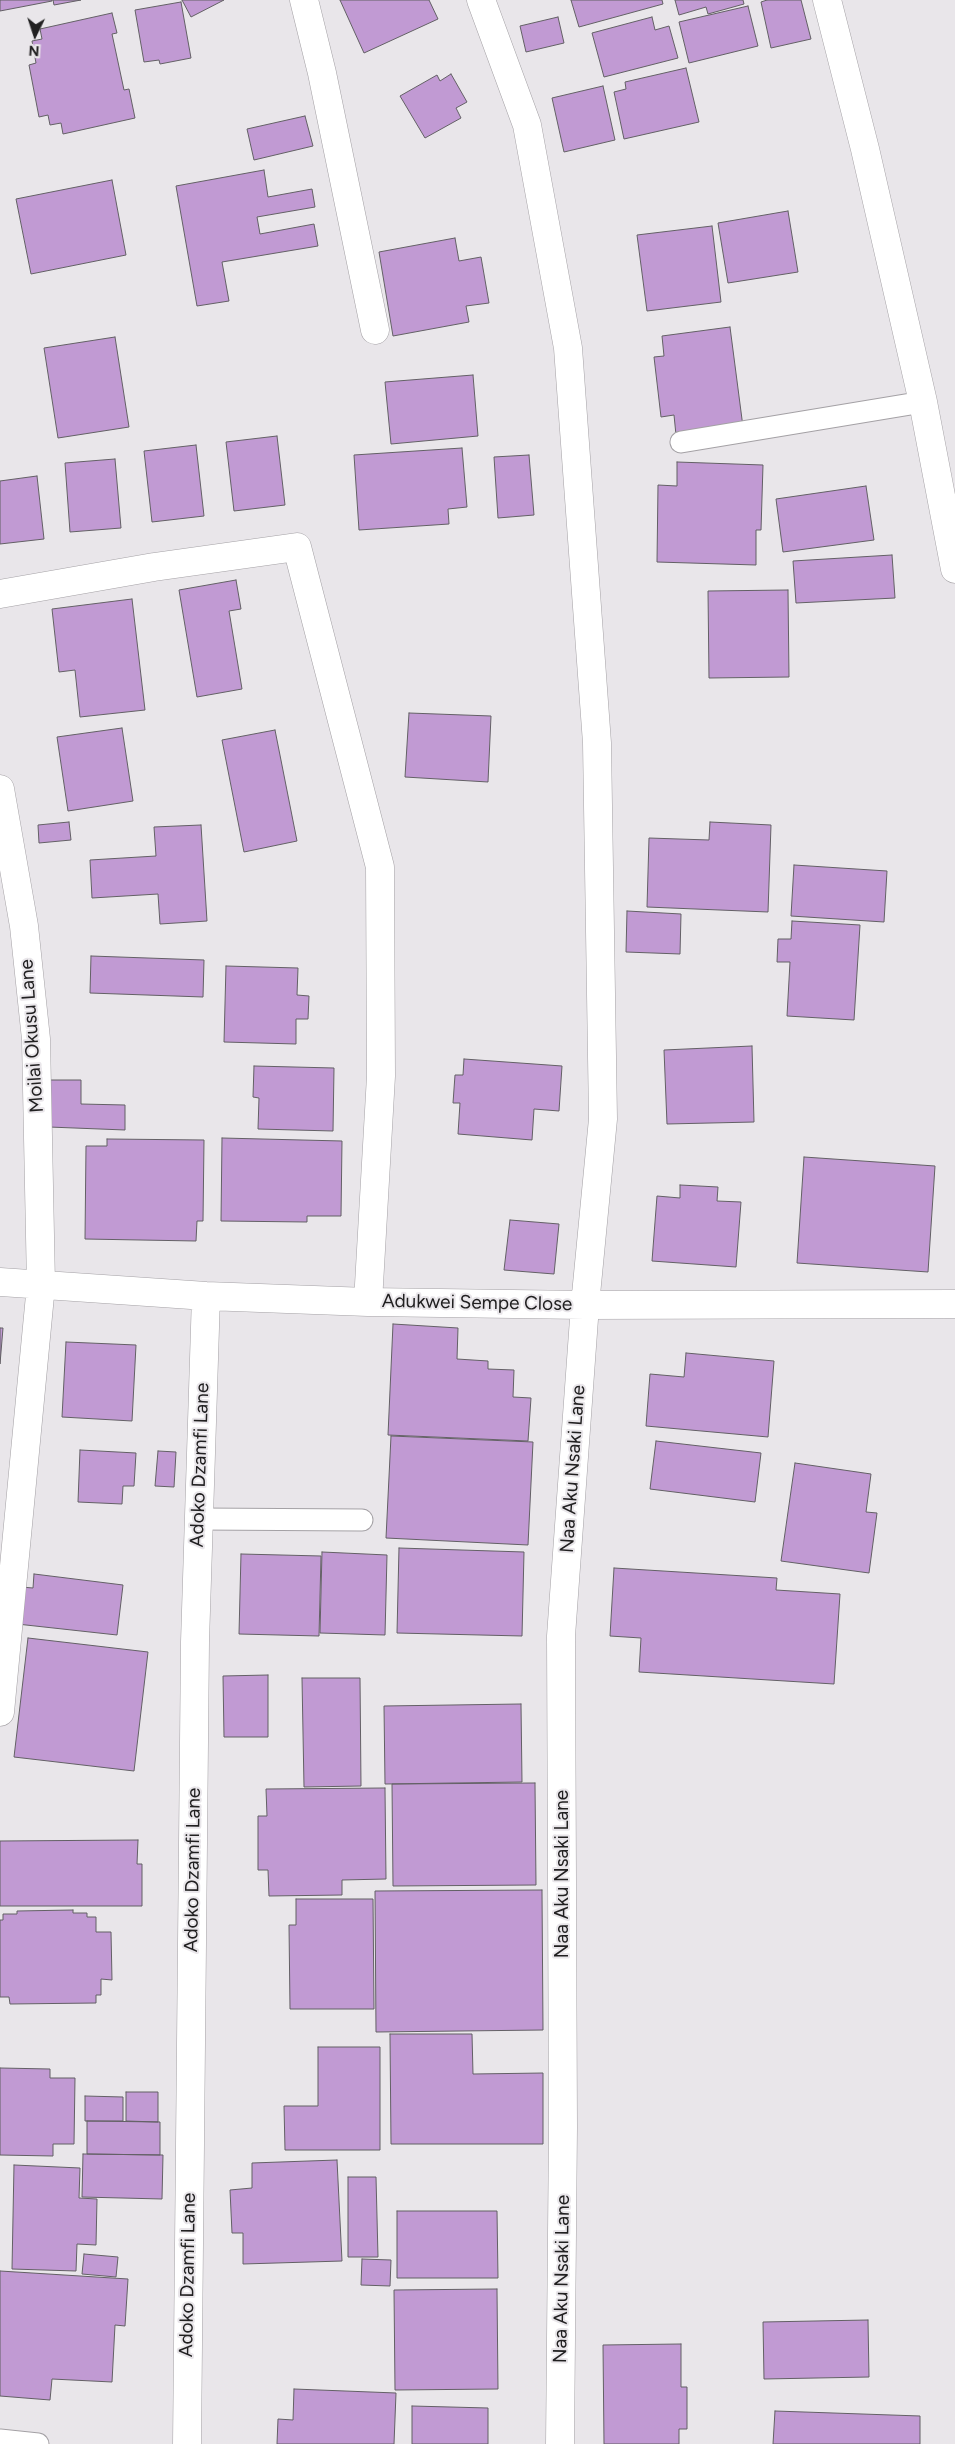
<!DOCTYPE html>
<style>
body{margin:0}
#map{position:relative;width:955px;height:2444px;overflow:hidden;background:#e9e6ea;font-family:Figtree,sans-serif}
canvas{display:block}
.north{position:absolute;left:10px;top:10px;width:50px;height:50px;-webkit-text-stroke:4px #e9e6ea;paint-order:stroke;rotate:184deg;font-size:14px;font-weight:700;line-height:20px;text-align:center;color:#212021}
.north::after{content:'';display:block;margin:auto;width:18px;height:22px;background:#212021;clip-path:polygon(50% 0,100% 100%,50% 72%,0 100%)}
</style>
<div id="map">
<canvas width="955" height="2444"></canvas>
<div class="north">N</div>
</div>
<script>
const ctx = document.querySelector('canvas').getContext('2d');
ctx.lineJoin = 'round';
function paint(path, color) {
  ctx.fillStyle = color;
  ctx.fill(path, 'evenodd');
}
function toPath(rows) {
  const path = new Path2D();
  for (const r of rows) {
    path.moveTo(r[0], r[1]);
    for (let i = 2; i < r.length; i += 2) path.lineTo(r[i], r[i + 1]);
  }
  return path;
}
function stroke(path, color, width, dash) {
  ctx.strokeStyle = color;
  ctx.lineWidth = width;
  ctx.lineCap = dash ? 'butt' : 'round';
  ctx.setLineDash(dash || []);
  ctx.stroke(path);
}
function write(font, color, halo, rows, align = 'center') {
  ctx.font = font + ' Figtree,sans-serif';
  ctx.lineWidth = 4;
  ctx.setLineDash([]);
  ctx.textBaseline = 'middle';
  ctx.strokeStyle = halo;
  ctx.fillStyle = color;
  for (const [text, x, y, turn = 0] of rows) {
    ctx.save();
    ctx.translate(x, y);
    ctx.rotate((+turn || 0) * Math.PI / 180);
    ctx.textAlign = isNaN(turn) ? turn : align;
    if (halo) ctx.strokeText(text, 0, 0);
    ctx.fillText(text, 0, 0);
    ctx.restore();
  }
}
const building = toPath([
 [0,0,52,0,52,1,0,11,0,0],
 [53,0,81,0,54,5,53,0],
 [182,0,224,0,191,17,182,0],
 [340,0,429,0,438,19,364,53,340,0],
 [571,0,662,0,663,4,579,27,571,0],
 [675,0,743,0,744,4,708,14,706,7,679,15,675,0],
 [767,0,801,0,811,39,771,48,761,2,767,0],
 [181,2,191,58,160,64,159,60,144,62,135,10,181,2],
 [748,6,758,46,689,63,679,22,748,6],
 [112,13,117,33,112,34,124,90,129,89,135,118,63,134,61,123,50,125,48,115,39,117,29,65,36,63,32,41,42,39,40,29,112,13],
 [558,17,564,43,526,52,520,26,558,17],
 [652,17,655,30,669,26,678,58,604,77,592,33,652,17],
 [686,68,699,122,624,139,614,92,626,89,625,82,686,68],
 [451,74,467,102,456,108,461,118,425,138,400,96,437,75,440,81,451,74],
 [603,86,615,140,564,152,552,98,603,86],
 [305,116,313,146,254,160,247,129,305,116],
 [264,170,268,197,312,189,315,207,257,217,260,234,314,224,318,246,222,262,229,301,197,306,176,186,264,170],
 [112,180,126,255,31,274,16,199,112,180],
 [788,211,798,272,728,283,718,223,788,211],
 [712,226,721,302,647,311,637,235,712,226],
 [455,238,459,261,481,257,489,303,466,306,469,322,393,336,379,252,455,238],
 [730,327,743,427,676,435,674,415,661,417,654,357,664,356,662,336,730,327],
 [115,337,129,427,58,438,44,348,115,337],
 [473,375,478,436,391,444,385,382,473,375],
 [277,436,285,505,234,511,226,442,277,436],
 [196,445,204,516,152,522,144,451,196,445],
 [462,448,467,507,448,509,449,524,359,530,354,455,462,448],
 [529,455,534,515,498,518,494,457,529,455],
 [115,459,121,528,70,532,65,463,115,459],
 [677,462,763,465,761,530,756,530,756,565,657,562,658,485,677,486,677,462],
 [37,476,44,539,0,544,0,481,37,476],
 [866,486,874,540,783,552,776,499,866,486],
 [892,555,895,598,796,603,793,561,892,555],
 [236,580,241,609,229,611,242,689,197,697,179,590,236,580],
 [788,590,789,677,709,678,708,591,788,590],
 [132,599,145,710,80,717,75,670,59,672,52,609,132,599],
 [409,713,491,716,488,782,405,777,409,713],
 [122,728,133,801,68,811,57,737,122,728],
 [275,730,297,841,244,852,222,740,275,730],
 [69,822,71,840,39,843,38,825,69,822],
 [710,822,771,825,768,912,647,907,649,838,709,840,710,822],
 [201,825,207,921,160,924,158,894,92,898,90,860,156,856,154,827,201,825],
 [794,865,887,871,884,922,791,916,794,865],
 [627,911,681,914,680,954,626,952,627,911],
 [792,921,860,925,854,1020,787,1016,790,962,777,962,778,939,791,939,792,921],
 [91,956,204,960,203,997,90,993,91,956],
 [226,966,298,968,297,995,309,996,308,1019,296,1019,296,1044,224,1042,226,966],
 [752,1046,754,1122,667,1124,664,1050,752,1046],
 [464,1059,562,1066,559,1111,534,1109,532,1140,458,1134,460,1103,453,1103,455,1075,463,1075,464,1059],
 [254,1066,334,1068,333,1131,258,1129,259,1098,253,1097,254,1066],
 [50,1080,81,1080,81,1104,125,1105,125,1130,49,1127,50,1080],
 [222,1138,342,1141,341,1216,307,1216,307,1222,221,1221,222,1138],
 [107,1139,204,1140,203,1221,197,1221,196,1241,85,1239,86,1146,107,1146,107,1139],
 [804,1157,935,1166,928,1272,797,1263,804,1157],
 [680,1185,718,1187,717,1201,741,1202,736,1267,652,1261,657,1196,680,1198,680,1185],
 [510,1220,559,1224,554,1274,504,1270,510,1220],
 [393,1324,458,1328,457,1359,488,1361,488,1369,514,1370,513,1397,531,1398,528,1441,388,1435,393,1324],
 [0,1328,3,1328,0,1364,0,1328],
 [66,1342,136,1345,132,1421,62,1417,66,1342],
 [686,1353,774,1361,768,1437,646,1426,650,1374,684,1377,686,1353],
 [391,1436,533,1442,528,1545,386,1538,391,1436],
 [656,1441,761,1453,755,1502,650,1489,656,1441],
 [80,1450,136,1453,134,1486,123,1486,122,1504,78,1502,80,1450],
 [158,1451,176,1452,174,1487,155,1486,158,1451],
 [795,1463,871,1474,866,1512,877,1513,869,1573,781,1561,795,1463],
 [399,1548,524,1552,522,1636,397,1633,399,1548],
 [322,1552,387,1555,385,1635,320,1633,322,1552],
 [241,1554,321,1556,319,1636,239,1634,241,1554],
 [614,1568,777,1578,776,1590,840,1594,834,1684,639,1672,641,1638,610,1636,614,1568],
 [34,1574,123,1585,117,1635,17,1624,21,1587,33,1588,34,1574],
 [28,1638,148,1652,134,1771,14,1757,28,1638],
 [268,1675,268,1737,224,1737,223,1676,268,1675],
 [302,1678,360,1678,361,1786,304,1787,302,1678],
 [521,1704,522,1782,385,1784,384,1706,521,1704],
 [535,1783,536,1885,393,1886,392,1784,535,1783],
 [385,1788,386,1879,342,1880,342,1895,269,1896,268,1870,258,1870,258,1816,267,1816,266,1789,385,1788],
 [138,1840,137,1864,142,1864,142,1906,0,1906,0,1841,138,1840],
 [542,1890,543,2030,376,2032,375,1891,542,1890],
 [296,1899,373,1899,374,2009,290,2009,289,1925,296,1925,296,1899],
 [73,1910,73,1913,87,1913,87,1917,96,1917,96,1932,111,1932,112,1980,101,1979,101,1995,96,1995,96,2003,10,2004,9,1997,0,1997,0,1920,3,1920,3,1914,17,1914,17,1911,73,1910],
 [390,2034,472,2034,473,2074,543,2073,543,2144,391,2144,390,2034],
 [318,2047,380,2047,380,2150,285,2150,284,2106,318,2106,318,2047],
 [0,2068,50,2069,50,2078,75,2078,74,2144,53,2144,53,2156,0,2155,0,2068],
 [126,2092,158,2092,158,2122,126,2121,126,2092],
 [85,2096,123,2097,123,2121,85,2121,85,2096],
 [87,2121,160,2122,160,2155,87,2154,87,2121],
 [83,2154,163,2155,162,2199,82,2197,83,2154],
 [337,2160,342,2261,243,2264,243,2233,232,2233,230,2190,252,2188,252,2163,337,2160],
 [14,2165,80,2168,79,2198,97,2199,96,2245,77,2244,76,2271,12,2269,14,2165],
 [348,2177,376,2177,378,2257,348,2257,348,2177],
 [397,2211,497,2211,498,2278,397,2278,397,2211],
 [84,2254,118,2257,116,2277,82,2274,84,2254],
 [362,2259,391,2260,390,2286,361,2285,362,2259],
 [0,2271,128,2279,125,2326,115,2325,112,2382,52,2379,50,2400,0,2396,0,2271],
 [497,2289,498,2389,395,2390,394,2290,497,2289],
 [868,2320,869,2377,764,2379,763,2322,868,2320],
 [681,2344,681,2387,687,2387,687,2429,679,2429,679,2444,604,2444,603,2345,681,2344],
 [294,2389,396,2393,394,2444,277,2444,278,2419,293,2420,294,2389],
 [412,2406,488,2408,488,2444,412,2444,412,2406],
 [775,2411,920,2416,920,2444,773,2444,775,2411]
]);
paint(building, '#c19ad3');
stroke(building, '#636065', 1);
const lane = toPath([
 [681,442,923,402],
 [199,1519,362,1520],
 [0,2440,38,2444]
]);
const street = toPath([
 [304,0,322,73,375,330],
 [481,0,527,125,568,348,597,743,603,1119,585,1305,561,1636,563,2127,560,2444],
 [827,0,865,149,923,402,955,569],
 [0,594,154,567,297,547,380,867,381,1076,368,1302],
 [0,789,24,926,36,1039,41,1285,0,1712],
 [0,1282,206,1296,368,1302,585,1305,955,1304],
 [187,2444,195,1642,206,1296]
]);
stroke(lane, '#a4a1a5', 23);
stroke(street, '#a4a1a5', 29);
stroke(lane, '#fff', 21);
stroke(street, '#fff', 28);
write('19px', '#212021', '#e9e6ea', [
 ["Moilai Okusu Lane",32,1036,-94],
 ["Adukwei Sempe Close",477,1303,1],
 ["Adoko Dzamfi Lane",200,1465,-88],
 ["Naa Aku Nsaki Lane",573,1469,-86],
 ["Adoko Dzamfi Lane",193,1870,-89],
 ["Naa Aku Nsaki Lane",562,1874,-90],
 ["Adoko Dzamfi Lane",188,2275,-89],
 ["Naa Aku Nsaki Lane",562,2279,-89]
]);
</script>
